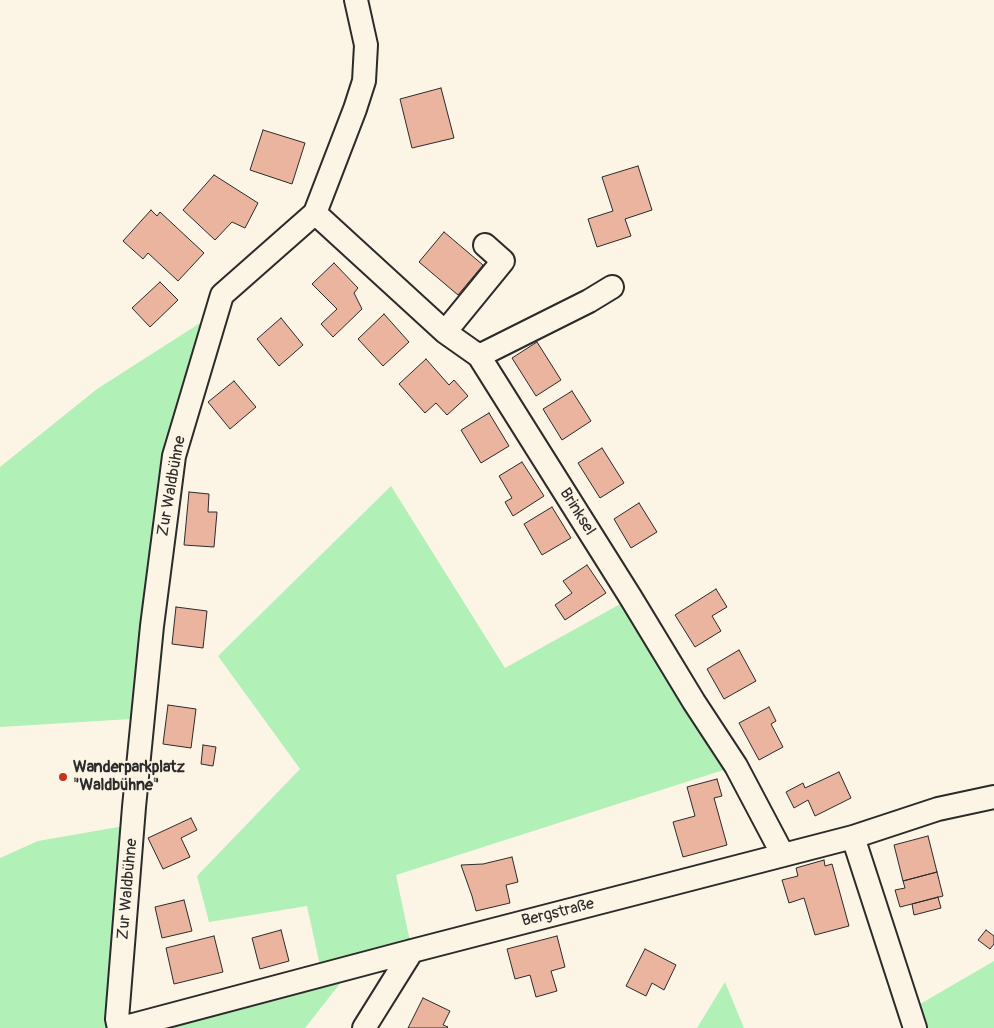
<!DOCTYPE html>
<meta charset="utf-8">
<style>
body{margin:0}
canvas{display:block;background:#fcf5e5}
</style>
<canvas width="994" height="1028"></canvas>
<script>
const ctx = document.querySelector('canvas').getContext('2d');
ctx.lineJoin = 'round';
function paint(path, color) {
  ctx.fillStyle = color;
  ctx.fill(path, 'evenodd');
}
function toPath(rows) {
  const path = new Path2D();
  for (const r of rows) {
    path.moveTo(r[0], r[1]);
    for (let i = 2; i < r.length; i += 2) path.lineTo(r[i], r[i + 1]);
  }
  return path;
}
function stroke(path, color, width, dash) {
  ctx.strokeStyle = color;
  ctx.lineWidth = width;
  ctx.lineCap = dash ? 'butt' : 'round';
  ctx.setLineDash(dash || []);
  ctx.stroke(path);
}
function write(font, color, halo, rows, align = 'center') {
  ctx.font = font + ' Pangolin,sans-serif';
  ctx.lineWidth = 4;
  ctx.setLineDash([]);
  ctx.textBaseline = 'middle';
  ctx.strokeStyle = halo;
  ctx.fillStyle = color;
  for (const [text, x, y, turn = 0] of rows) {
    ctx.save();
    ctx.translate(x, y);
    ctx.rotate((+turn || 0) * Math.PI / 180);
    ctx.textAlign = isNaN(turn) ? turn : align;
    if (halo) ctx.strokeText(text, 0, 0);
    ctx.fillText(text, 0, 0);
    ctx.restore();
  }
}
paint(toPath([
 [208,318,137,703,131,719,0,727,0,467,97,389],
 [391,486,505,668,631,598,736,766,396,875,412,951,353,967,305,1028,160,1028,322,975,307,906,209,922,197,876,300,769,218,656],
 [124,826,106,1024,107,1028,0,1028,0,858,38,841],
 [994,961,994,1028,924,1028,915,1007],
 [725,982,744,1028,697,1028]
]), '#b1f0b7');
const building = toPath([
 [441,88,454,138,412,148,400,99,441,88],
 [263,130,305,143,292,184,250,170,263,130],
 [638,166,652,210,625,219,631,236,597,247,588,219,613,211,602,177,638,166],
 [214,175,258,203,245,228,232,222,215,240,183,210,214,175],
 [151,210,157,216,160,212,204,253,178,281,148,253,143,259,123,241,151,210],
 [444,232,483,265,458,295,419,262,444,232],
 [334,263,358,288,354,293,362,309,333,337,321,324,337,309,312,284,334,263],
 [160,282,178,300,150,327,132,308,160,282],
 [384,314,409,342,383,366,358,339,384,314],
 [281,318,303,345,279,366,257,339,281,318],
 [537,342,561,380,536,396,512,358,537,342],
 [426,359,449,385,454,380,468,396,447,415,436,403,425,413,399,384,426,359],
 [234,381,256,407,230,429,208,402,234,381],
 [572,391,591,421,562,440,543,409,572,391],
 [489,413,509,446,481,463,461,430,489,413],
 [602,448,624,483,600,498,578,463,602,448],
 [522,462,544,496,513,516,505,502,512,498,499,476,522,462],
 [189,492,209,494,208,512,217,512,214,547,184,545,189,492],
 [639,503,657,532,631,548,614,519,639,503],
 [552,507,571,538,542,555,524,524,552,507],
 [587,565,606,593,565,620,555,605,572,593,563,581,587,565],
 [716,589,727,607,712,616,721,631,695,647,675,615,716,589],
 [176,607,207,611,203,648,172,644,176,607],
 [739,650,756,681,724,699,707,669,739,650],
 [168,705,196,709,191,748,163,744,168,705],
 [769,707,776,721,771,724,783,747,759,760,739,723,769,707],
 [203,745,216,747,213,766,201,764,203,745],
 [839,772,851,798,815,816,808,800,794,808,786,792,803,783,805,788,839,772],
 [717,779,722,796,714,798,727,845,683,857,673,822,695,816,687,787,717,779],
 [191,818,197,830,181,838,190,857,163,869,148,838,191,818],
 [928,836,937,872,903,881,894,845,928,836],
 [512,857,518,882,506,885,510,903,476,911,472,896,461,865,483,864,512,857],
 [824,860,825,866,832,864,849,926,815,935,804,898,789,903,782,880,798,876,796,868,824,860],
 [937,872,943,896,900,907,895,890,905,888,903,881,937,872],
 [938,897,941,908,914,915,912,904,938,897],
 [184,900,192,931,162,938,155,907,184,900],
 [281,930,289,961,260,969,252,938,281,930],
 [986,930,994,936,994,944,990,949,978,940,986,930],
 [214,936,223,972,174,984,166,948,214,936],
 [557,936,565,967,551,971,557,991,536,997,530,975,515,979,507,949,557,936],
 [645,949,676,965,664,990,652,983,646,996,626,986,645,949],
 [423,998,450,1011,443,1025,448,1027,447,1028,408,1028,423,998]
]);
paint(building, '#eab49f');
stroke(building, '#2b2b2b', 1);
const minor = toPath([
 [315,213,445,332,479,356,631,598,694,702,736,766,783,855],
 [445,332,503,261,485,245],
 [479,356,589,301,612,287],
 [853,837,915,1028],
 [119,1028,117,1019,134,807,152,626,174,456,222,295,315,213,355,109,364,81,366,45,356,0],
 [122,1028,412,951,853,837,938,809,994,797],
 [364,1028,412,951]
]);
stroke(minor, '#2b2b2b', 26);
stroke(minor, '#fcf5e5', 22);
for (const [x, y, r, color] of [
 [63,777,5,"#c8321e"]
]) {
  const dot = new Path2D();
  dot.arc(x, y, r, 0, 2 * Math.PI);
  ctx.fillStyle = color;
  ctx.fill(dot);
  stroke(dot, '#fcf5e5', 2);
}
write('16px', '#2b2b2b', '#fcf5e5', [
 ["Zur Waldbühne",172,486,-80],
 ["Brinksel",577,512,58],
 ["Zur Waldbühne",128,889,-85],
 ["Bergstraße",558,913,-14]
]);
write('bold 16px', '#2b2b2b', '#fcf5e5', [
 ["Wanderparkplatz",73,768],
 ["\"Waldbühne\"",73,786]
], 'left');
</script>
